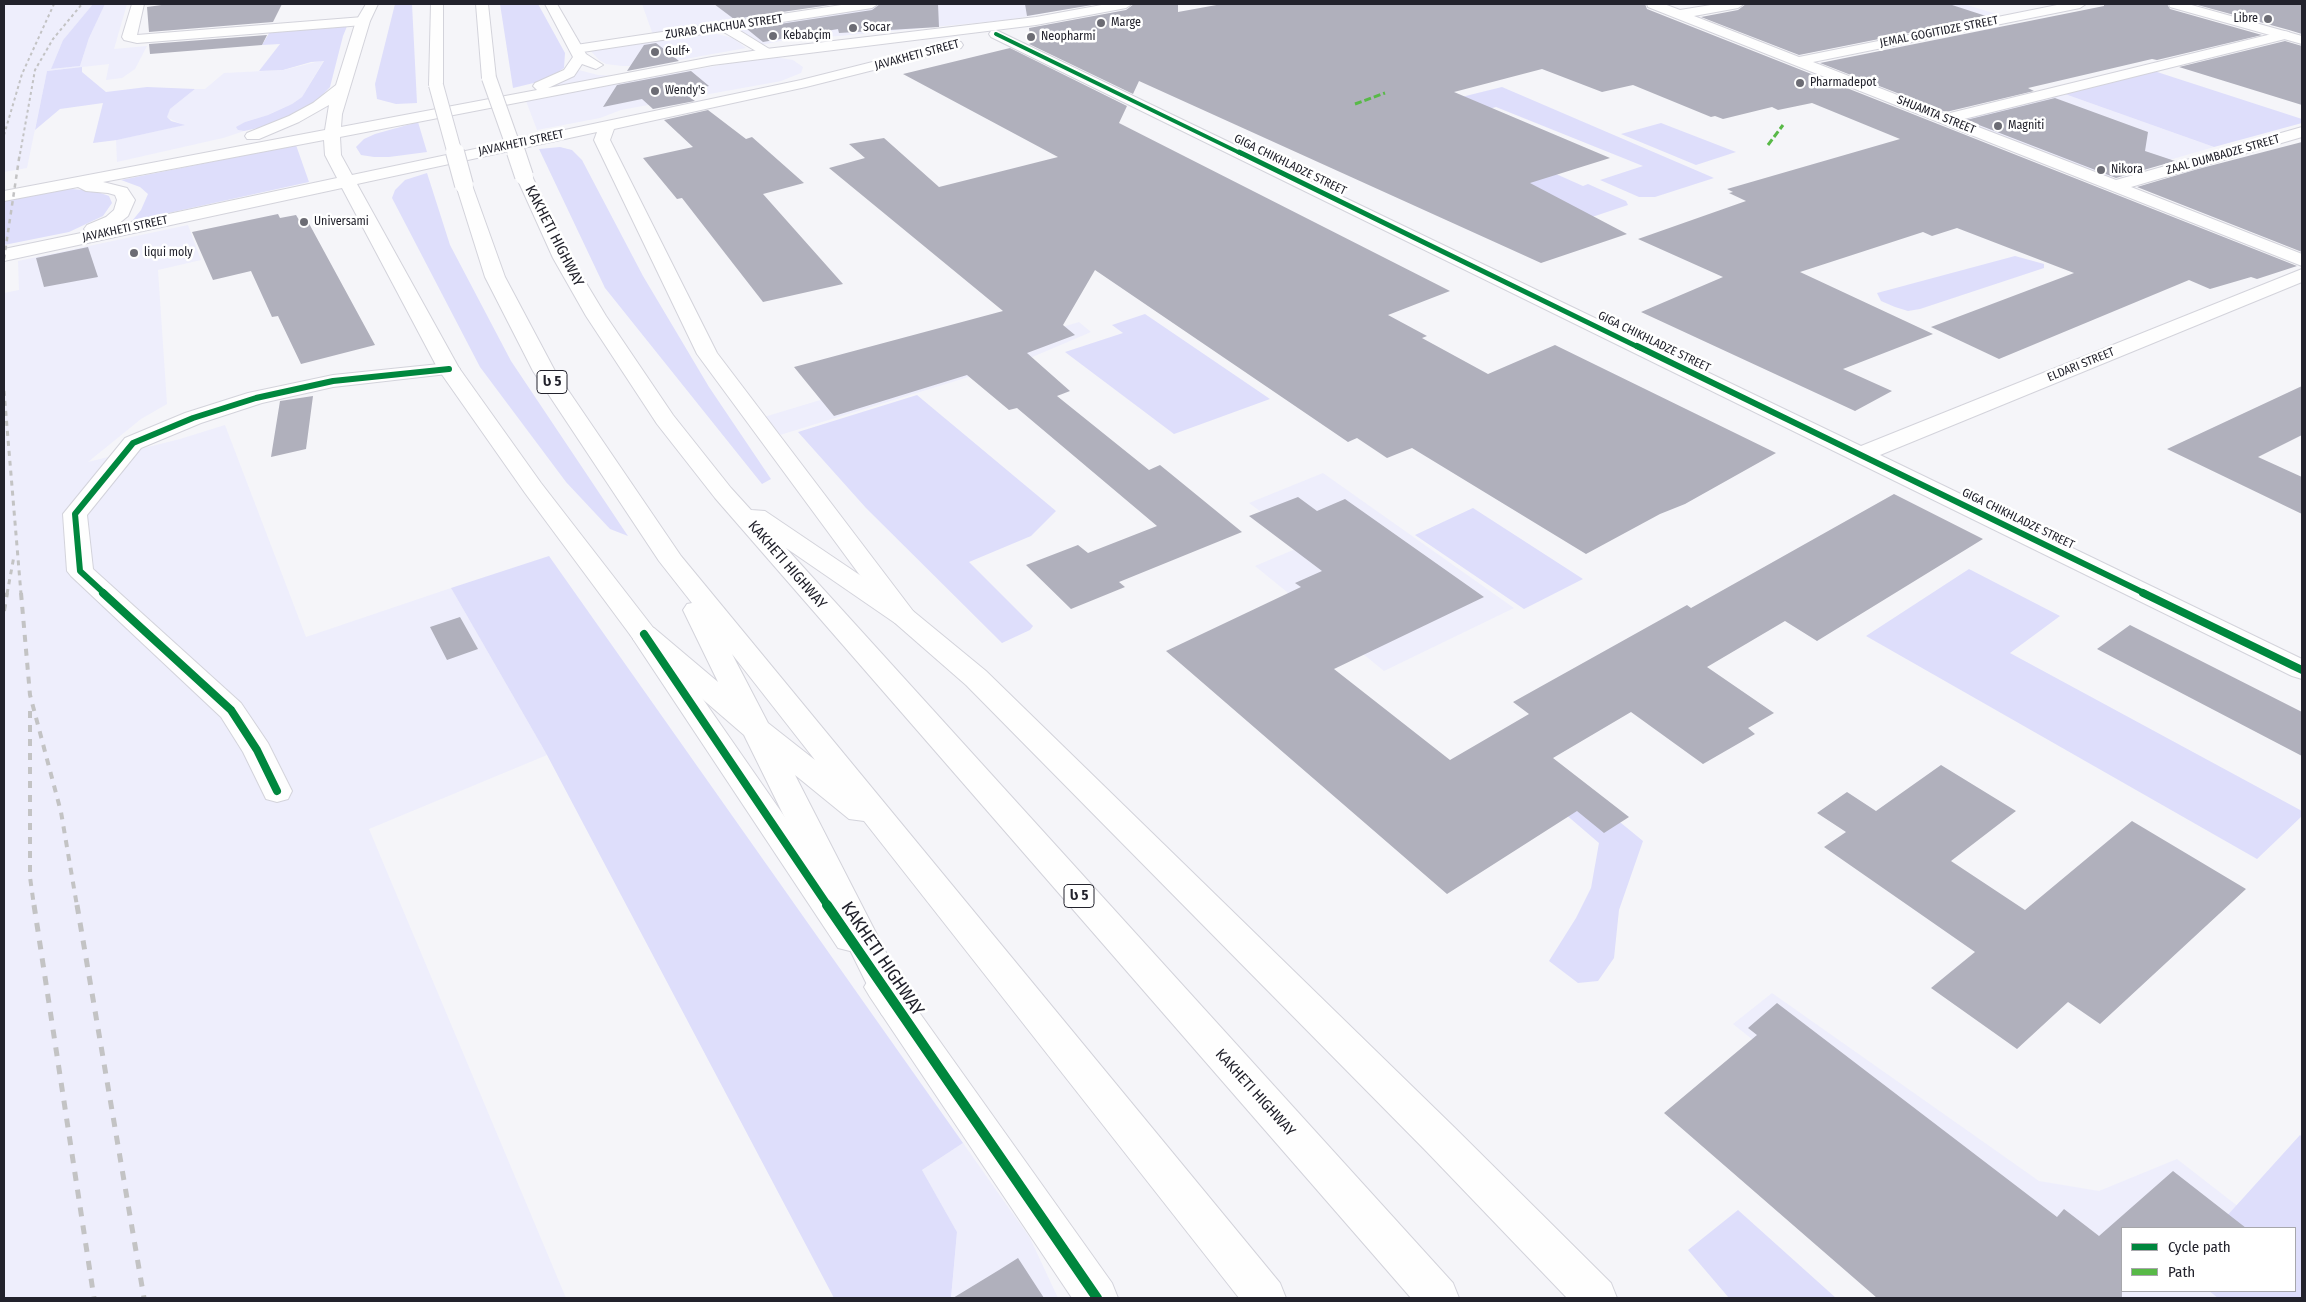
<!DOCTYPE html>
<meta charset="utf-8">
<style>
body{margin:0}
#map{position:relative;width:2306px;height:1302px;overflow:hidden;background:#f5f5f9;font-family:"Fira Sans Condensed",sans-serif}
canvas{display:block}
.frame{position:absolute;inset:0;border:5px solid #22222c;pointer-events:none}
.legend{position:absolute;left:2121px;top:1227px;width:175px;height:65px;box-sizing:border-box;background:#fff;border:1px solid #a7a7ab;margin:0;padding:6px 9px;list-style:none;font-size:15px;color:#22222c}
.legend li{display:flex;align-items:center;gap:10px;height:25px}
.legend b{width:25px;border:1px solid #a7a7ab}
</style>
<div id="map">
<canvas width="2306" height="1302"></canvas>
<div class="frame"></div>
<ul class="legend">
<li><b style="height:6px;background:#00873e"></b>Cycle path</li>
<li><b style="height:6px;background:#58b947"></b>Path</li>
</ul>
</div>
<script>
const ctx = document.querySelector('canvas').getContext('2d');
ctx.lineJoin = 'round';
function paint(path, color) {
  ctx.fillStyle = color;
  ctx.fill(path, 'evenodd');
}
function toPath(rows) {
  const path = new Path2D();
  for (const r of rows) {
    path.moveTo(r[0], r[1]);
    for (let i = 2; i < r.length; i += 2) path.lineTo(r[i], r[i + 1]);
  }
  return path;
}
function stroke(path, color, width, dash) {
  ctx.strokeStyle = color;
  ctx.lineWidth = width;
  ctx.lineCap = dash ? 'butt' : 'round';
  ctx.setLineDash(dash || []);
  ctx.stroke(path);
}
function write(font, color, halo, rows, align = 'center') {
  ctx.font = font + ' "Fira Sans Condensed","Noto Sans Georgian",sans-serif';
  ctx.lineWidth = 5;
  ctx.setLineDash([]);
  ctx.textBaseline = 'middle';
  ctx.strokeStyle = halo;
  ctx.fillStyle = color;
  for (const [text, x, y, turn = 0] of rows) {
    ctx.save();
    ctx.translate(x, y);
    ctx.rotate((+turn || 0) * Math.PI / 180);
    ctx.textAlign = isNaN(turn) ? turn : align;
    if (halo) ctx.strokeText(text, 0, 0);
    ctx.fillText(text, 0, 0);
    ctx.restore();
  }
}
paint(toPath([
 [4,4,93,4,63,40,51,69,80,66,89,38,105,4,127,4,114,49,147,46,135,69,122,78,106,80,109,64,47,71,27,168,4,172],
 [642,4,713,4,716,6,738,4,753,20,653,35],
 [878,4,1094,4,1007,20,828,37,814,34,761,45,739,31,745,26,857,10],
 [1876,4,1964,4,2003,16,1947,28],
 [709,32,733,38,746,48,646,66,622,66,606,64,599,60,589,49],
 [775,57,793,60,803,67,801,73,781,81,621,110,600,118,537,130,526,101,753,59],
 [324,60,302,97,292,104,268,115,245,122,238,130,244,131,223,138,117,162,116,140,183,125,166,117,170,109,195,89,205,89,224,73,284,70],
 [575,69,598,75,623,76,527,94,553,85],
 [2062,93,2214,147,2111,177,2104,177,1961,120,1969,116],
 [188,225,201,260,158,270,167,404,141,419,88,462,180,439,225,425,306,637,451,588,547,755,369,829,566,1298,4,1298,4,293,19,290,18,261],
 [1079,322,1091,332,1030,358,780,435,764,417],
 [1323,473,1514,608,1384,671,1255,566,1305,545,1249,503],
 [1772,993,2039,1181,2099,1191,2177,1159,2266,1228,2122,1228,2122,1291,2230,1291,2225,1298,2078,1298,1733,1024],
 [963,1143,1030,1238,1058,1298,951,1298,957,1232,922,1170]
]), '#eeeefc');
paint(toPath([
 [93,4,105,4,89,38,80,66,51,69,63,40],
 [395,4,412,4,417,103,396,104,377,99,375,84],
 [500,4,538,4,565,53,564,68,546,80,513,88],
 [348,24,343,36,330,87,313,105,291,118,263,127,244,131,238,130,236,127,245,122,268,115,292,104,302,97,324,61,311,62,283,70,259,71,280,44,262,45,271,30],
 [82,67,82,72,106,92,147,87,195,89,170,109,167,117,171,121,185,125,117,140,93,143,103,103,60,109,35,130,47,71],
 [2154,71,2302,119,2302,123,2214,147,2062,93],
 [1502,87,1714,178,1655,197,1639,197,1600,180,1643,166,1496,107,1459,117,1429,105],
 [1394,102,1583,186,1588,184,1626,201,1628,205,1568,225],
 [418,122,427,152,389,157,374,157,361,155,356,147,364,139,375,134],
 [1661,123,1736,152,1696,165,1621,134],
 [296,145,309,182,132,221,141,210,148,194,140,187,121,180],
 [560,147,572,150,582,160,643,276,709,387,771,479,762,484,605,288,539,149],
 [427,173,450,245,511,361,628,536,610,529,566,482,480,367,392,198,395,190,405,180],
 [72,189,95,191,109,196,112,203,103,216,69,232,4,245,4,199,44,191],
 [2015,256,2044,264,2044,268,1920,309,1908,311,1895,307,1881,301,1877,293],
 [1145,314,1270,399,1174,434,1065,352,1123,333,1112,325],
 [917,395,1056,511,1031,536,969,562,1033,626,1030,630,1002,643,866,508,798,432],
 [1473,508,1583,579,1524,609,1415,535],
 [549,556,963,1143,922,1170,957,1232,951,1298,834,1298,547,755,451,588],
 [1969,569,2060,616,2010,653,2302,811,2302,816,2257,859,1866,636],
 [1560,773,1643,841,1619,910,1614,958,1598,981,1578,983,1549,961,1576,918,1591,888,1599,843,1536,789],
 [2300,1135,2302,1137,2302,1298,2218,1298,2209,1291,2295,1291,2295,1228,2216,1228],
 [1738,1210,1836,1298,1729,1298,1688,1250]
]), '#dedefb');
paint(toPath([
 [169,4,282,4,273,22,149,32,147,7],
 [714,4,837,4,734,19],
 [880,4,938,4,939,27,839,33,838,29,763,42,747,29,872,10],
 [1025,4,1098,4,1027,16],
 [1134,4,1178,4,1178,12,1222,4,1645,4,1647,9,2297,266,2257,279,2251,277,2210,289,2189,280,1999,359,1931,327,2074,273,1957,228,1932,236,1923,232,1800,272,1933,334,1843,369,1892,391,1855,411,1641,312,1723,277,1638,239,1746,201,1729,193,1733,192,1727,189,1900,139,1812,103,1778,110,1772,107,1723,119,1715,116,1711,117,1633,85,1602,92,1542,69,1454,92,1610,158,1530,183,1627,234,1541,263,1139,81,1133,94,1029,44,1031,43,1029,28,1126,10],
 [1746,4,1949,4,1989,17,1799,55,1701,17,1738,10],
 [2104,4,2167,4,2170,9,2262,35,2157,60,2152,59,2028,88,2034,91,1946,112,1820,63,2104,6],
 [2194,4,2302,4,2302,34,2289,30],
 [267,35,262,45,150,54,149,44],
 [2285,41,2302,46,2302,105,2179,67],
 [656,43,679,61,627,71,644,45],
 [1010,48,1127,106,1119,123,1450,291,1388,315,1427,336,1422,338,1488,374,1555,345,1776,453,1685,504,1660,514,1586,554,1412,448,1387,458,1357,438,1348,442,1095,270,1063,325,1075,335,1027,353,1070,391,1057,396,1149,470,1160,465,1242,532,1119,582,1125,587,1071,609,1026,565,1078,545,1088,553,1157,526,1017,408,1009,410,967,375,834,416,794,367,1003,311,829,168,865,158,849,144,884,138,939,187,1058,157,903,74],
 [691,71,709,86,682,92,695,101,653,109,642,99,603,107,617,85],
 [2055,98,2148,132,2145,151,2175,161,2116,178,1966,120],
 [708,110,746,139,752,137,804,183,763,194,843,284,763,302,682,198,677,199,643,158,693,147,664,120],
 [2302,142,2302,252,2137,187,2198,169],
 [278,214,280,218,296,215,299,220,306,218,375,345,301,364,278,316,272,317,251,271,213,280,192,232],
 [88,247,98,277,44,287,36,258],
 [2302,386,2302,435,2258,457,2302,477,2302,514,2167,449],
 [313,396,306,449,271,457,280,401],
 [1894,494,1983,539,1817,641,1785,621,1707,667,1774,713,1748,728,1755,734,1703,764,1631,712,1553,758,1629,817,1604,833,1577,811,1447,894,1166,651,1301,587,1295,583,1322,571,1249,516,1298,497,1317,511,1345,499,1484,597,1334,669,1450,760,1529,714,1513,702,1687,605,1691,608],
 [460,617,478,649,447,660,430,627],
 [2130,625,2302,712,2302,756,2097,649],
 [1941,765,2016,811,1951,861,2025,910,2132,821,2246,889,2100,1024,2068,1002,2017,1049,1931,988,1975,952,1824,847,1846,832,1817,813,1847,792,1876,811],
 [1777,1003,2057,1217,2064,1209,2099,1236,2173,1171,2246,1228,2122,1228,2122,1298,1877,1298,1664,1113,1757,1035,1748,1028],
 [1018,1258,1044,1298,953,1298,999,1270]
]), '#b0b0bc');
const street = toPath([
 [132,4,144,4,137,35,363,17,370,21,363,25,137,43,124,40,122,37,132,4],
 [848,4,878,4,872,8,737,29,771,50,773,53,766,57,722,31,576,53,569,49,576,45,848,4],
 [1647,4,1664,4,1680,10,1717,4,1744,4,1738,8,1694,16,1799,57,2062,4,2086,4,2080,8,1813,62,1946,114,2284,31,2289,32,2291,35,2289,38,1960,120,2116,180,2302,127,2302,137,2131,187,2302,254,2302,266,1648,7,1647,4],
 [996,30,1861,446,2302,269,2302,282,1880,455,2302,659,2302,679,2292,676,991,37,989,34,991,31,996,30],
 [449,363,456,365,460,369,456,373,333,387,262,403,201,423,141,448,87,515,93,569,241,703,268,743,292,791,288,799,277,802,266,799,243,752,221,717,71,576,67,571,63,514,125,438,185,413,248,393,333,375,449,363]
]);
const secondary = toPath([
 [2169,4,2188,4,2302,36,2302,44,2170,7,2169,4],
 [647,630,657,633,862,928,867,938,862,948,850,951,838,948,633,639,637,633,647,630],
 [882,973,894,977,1112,1283,1118,1298,1072,1298,870,997,864,987,870,977,882,973]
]);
const primary = toPath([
 [366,4,378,4,370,21,342,114,341,127,537,90,533,86,535,83,564,70,573,57,545,4,557,4,586,54,603,65,596,69,582,64,574,76,548,88,712,57,766,49,1036,17,1107,4,1132,4,1126,8,1036,25,712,65,340,137,341,155,352,175,801,80,956,41,961,42,963,45,961,48,806,87,614,129,610,140,717,353,913,611,986,671,1454,1127,1611,1283,1617,1298,1567,1298,1426,1151,966,685,895,623,697,354,594,140,597,132,357,184,459,368,541,483,658,634,654,640,644,643,634,640,525,493,438,369,342,188,4,261,4,249,86,232,84,229,87,225,106,217,114,210,117,200,115,195,108,193,86,191,78,187,4,201,4,191,325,130,329,105,299,122,259,139,247,139,245,136,247,133,289,116,313,103,336,85,356,21,366,4],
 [324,140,325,155,337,178,117,225,128,216,135,200,127,188,103,182,324,140]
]);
const highway = toPath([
 [431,4,443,4,443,85,436,89,429,85,431,4],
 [476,4,488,4,496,78,489,82,482,78,476,4],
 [524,171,530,172,532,176,571,258,606,316,673,415,731,488,751,510,765,511,913,611,917,617,913,623,904,625,895,623,786,548,1453,1283,1459,1298,1411,1298,715,498,657,424,586,316,553,258,516,176,518,172,524,171],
 [464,180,470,181,472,185,505,277,555,371,681,556,1280,1283,1286,1298,1239,1298,864,821,849,819,795,775,913,1005,908,1015,895,1020,882,1015,744,735,634,640,630,634,634,628,644,625,654,628,718,682,683,610,687,604,692,603,659,561,533,371,485,277,456,185,458,181,464,180],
 [732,654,815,760,768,723,732,654]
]);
stroke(street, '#d3d3db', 2);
stroke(secondary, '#d3d3db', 2);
stroke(primary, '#d3d3db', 2);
stroke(highway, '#d3d3db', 2);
paint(street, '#fefefe');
paint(secondary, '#fefefe');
paint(primary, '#fefefe');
paint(highway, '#fefefe');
stroke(toPath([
 [4,135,22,74,54,4],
 [20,154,35,70,53,39,82,4]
]), '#c3c3c4', 2, [3, 3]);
stroke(toPath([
 [4,259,20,152]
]), '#c3c3c4', 2.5, [4.5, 4.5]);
stroke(toPath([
 [4,391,21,594],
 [7,594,14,556]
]), '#c3c3c4', 3, [5, 5]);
stroke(toPath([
 [21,593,30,695,61,812,77,906],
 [4,611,7,593],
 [30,711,30,877,34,906]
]), '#c3c3c4', 4, [7, 7]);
stroke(toPath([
 [34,905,94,1298],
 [77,905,144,1298]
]), '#c3c3c4', 5, [9, 9]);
const highwayBridgeFar1 = toPath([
 [489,78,516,154],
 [436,85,455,154]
]);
const highwayBridge = toPath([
 [455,152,464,185],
 [516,152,524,176]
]);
stroke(highwayBridgeFar1, '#d3d3db', 16, []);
stroke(highwayBridge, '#d3d3db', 20, []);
stroke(highwayBridgeFar1, '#fefefe', 14);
stroke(highwayBridge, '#fefefe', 18);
stroke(toPath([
 [1355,104,1385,93],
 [1768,145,1783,125]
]), '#58b947', 3, [7, 3]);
stroke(toPath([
 [996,34,1242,154]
]), '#00873e', 4);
stroke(toPath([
 [1239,152,1640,348]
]), '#00873e', 5);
stroke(toPath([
 [1637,346,2146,594],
 [105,594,80,571,75,514,133,443,193,418,256,398,333,381,449,369]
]), '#00873e', 6);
stroke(toPath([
 [103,593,231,710,257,750,277,791],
 [2143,593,2302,670],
 [644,634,828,906]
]), '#00873e', 8);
stroke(toPath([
 [827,905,1097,1298]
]), '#00873e', 10);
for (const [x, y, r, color] of [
 [2268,19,5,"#6c6c74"],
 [1101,23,5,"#6c6c74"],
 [853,28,5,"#6c6c74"],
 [773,36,5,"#6c6c74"],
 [1031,37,5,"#6c6c74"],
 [655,52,5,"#6c6c74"],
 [1800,83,5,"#6c6c74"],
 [655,91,5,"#6c6c74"],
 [1998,126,5,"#6c6c74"],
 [2101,170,5,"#6c6c74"],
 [304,222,5,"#6c6c74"],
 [134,253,5,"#6c6c74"]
]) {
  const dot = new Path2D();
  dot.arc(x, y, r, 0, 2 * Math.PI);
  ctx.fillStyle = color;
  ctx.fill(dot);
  stroke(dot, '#fff', 2);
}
write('12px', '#22222c', '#fff', [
 ["Libre",2258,19,"right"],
 ["Marge",1111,23],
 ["Socar",863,28],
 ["Kebabçim",783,36],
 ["Neopharmi",1041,37],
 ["Gulf+",665,52],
 ["Pharmadepot",1810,83],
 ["Wendy's",665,91],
 ["Magniti",2008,126],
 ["Nikora",2111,170],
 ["Universami",314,222],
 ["liqui moly",144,253]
], 'left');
write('12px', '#22222c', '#fff', [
 ["ZURAB CHACHUA STREET",724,27,-8],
 ["JEMAL GOGITIDZE STREET",1939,32,-11],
 ["JAVAKHETI STREET",917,55,-15],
 ["SHUAMTA STREET",1936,115,22],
 ["JAVAKHETI STREET",521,143,-12],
 ["ZAAL DUMBADZE STREET",2223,155,-16],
 ["GIGA CHIKHLADZE STREET",1290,165,26],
 ["JAVAKHETI STREET",125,229,-12],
 ["GIGA CHIKHLADZE STREET",1654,342,26],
 ["ELDARI STREET",2081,365,-22],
 ["GIGA CHIKHLADZE STREET",2018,519,26]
]);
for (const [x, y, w] of [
 [552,382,30],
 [1079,896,30]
]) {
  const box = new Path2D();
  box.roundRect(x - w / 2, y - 11.5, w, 23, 4);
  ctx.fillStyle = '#fff';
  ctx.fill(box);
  stroke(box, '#22222c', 1);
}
write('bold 14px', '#22222c', null, [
 ["ს 5",552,382],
 ["ს 5",1079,896]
]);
write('15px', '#22222c', '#fff', [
 ["KAKHETI HIGHWAY",554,236,63],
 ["KAKHETI HIGHWAY",787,565,49],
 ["KAKHETI HIGHWAY",1255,1093,48]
]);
write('18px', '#22222c', '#fff', [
 ["KAKHETI HIGHWAY",882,959,56]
]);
</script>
